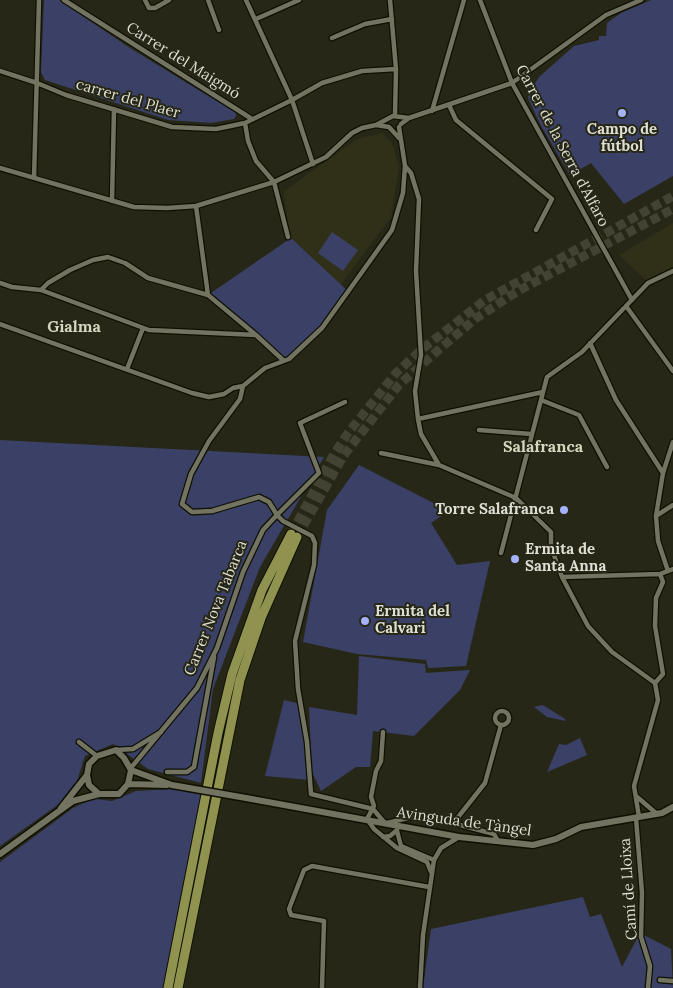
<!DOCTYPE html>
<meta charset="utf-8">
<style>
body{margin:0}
canvas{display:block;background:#262716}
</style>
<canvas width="673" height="988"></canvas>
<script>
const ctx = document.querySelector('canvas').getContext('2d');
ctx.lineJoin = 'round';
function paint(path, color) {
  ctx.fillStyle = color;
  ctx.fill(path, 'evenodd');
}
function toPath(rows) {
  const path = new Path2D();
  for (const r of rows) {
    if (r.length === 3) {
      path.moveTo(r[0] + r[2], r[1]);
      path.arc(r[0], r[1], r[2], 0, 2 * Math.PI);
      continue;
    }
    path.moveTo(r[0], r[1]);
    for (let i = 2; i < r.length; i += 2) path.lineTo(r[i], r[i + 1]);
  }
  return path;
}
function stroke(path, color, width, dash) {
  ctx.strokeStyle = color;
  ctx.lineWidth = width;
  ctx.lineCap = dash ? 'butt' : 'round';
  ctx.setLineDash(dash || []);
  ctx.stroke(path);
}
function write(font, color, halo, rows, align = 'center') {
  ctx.font = font + ' Lora,serif';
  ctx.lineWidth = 4;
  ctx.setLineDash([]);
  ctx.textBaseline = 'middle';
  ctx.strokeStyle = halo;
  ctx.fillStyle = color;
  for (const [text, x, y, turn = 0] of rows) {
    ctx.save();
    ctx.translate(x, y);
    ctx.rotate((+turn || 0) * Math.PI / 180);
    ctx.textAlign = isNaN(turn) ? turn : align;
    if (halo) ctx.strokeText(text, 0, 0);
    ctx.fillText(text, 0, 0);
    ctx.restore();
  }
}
paint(toPath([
 [382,133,392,143,399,167,391,217,341,284,291,238,283,192,357,139],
 [673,223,673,269,647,281,619,255]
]), '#303019');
paint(toPath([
 [44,0,59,0,130,48,236,113,236,116,234,119,211,123,168,120,45,80,41,72],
 [651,0,673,0,673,176,624,204,591,163,570,175,541,126,528,98,530,87,533,87,539,77,574,46,599,40,599,36,606,36,607,23,621,13],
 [332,232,358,250,343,271,318,253],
 [291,238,348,291,322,328,289,359,283,360,208,295],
 [0,440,324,457,260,567,213,689,201,783,148,769,113,744,85,756,77,781,59,804,0,846],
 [359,465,449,511,431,523,457,565,490,561,466,666,428,668,426,660,357,654,303,642,327,510],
 [359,656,425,664,426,673,470,670,460,690,414,736,373,731,370,767,356,767,321,791,312,772,309,707,357,715],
 [284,700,301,704,310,780,265,776],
 [543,705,565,719,566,721,547,717,534,707],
 [580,738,587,755,547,772,559,744,566,745],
 [176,787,203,793,164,988,0,988,0,862,73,808,88,801,96,799,112,801,136,791,172,789],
 [583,897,590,917,601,914,622,967,640,933,671,949,673,988,423,988,431,929]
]), '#3b4067');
stroke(toPath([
 [291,534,334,454,348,433,396,373,421,350,485,300,673,196],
 [297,537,344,455,399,385,435,353,475,319,518,291,673,209]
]), '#424332', 9, [9, 4.5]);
const street = toPath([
 [64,0,252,119],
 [145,0,149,8,155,8,169,0],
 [208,0,219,30],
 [246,0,292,100,313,164],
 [390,0,396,69,395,116],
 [480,0,512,83,632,300],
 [256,19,299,0],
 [332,38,365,24,392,19],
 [0,71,37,83,66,95,172,127,216,129,245,123,292,100,322,83,362,71,396,69],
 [449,105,456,120,552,199,536,230],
 [432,111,464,0],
 [245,123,248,141,256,161,274,182,288,237],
 [401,124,409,118,512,83,606,15,641,0],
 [376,125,393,116,409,118],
 [405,166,411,173,419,199,416,271,421,355,415,391,418,419,421,434,439,465],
 [0,168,134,207,167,208,196,206,274,182,326,157,352,133,362,128,376,125,389,127,399,138],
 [34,178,39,0],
 [112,201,114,109],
 [196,206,208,295],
 [0,283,12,287,41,290,149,330,256,335,283,360],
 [41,290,48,283,70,270,93,260,108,257,125,263,148,278,208,295,256,335],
 [626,306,673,371],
 [0,324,192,393,209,397,224,394,233,388,243,386],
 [590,343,616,400,663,473],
 [127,369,143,328],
 [541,400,579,415,607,467],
 [345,402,300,423,319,473,277,515,283,521,312,536,315,543,314,565,295,641,298,689,307,742,311,794,373,809],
 [418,419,543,392],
 [479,430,531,434],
 [381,453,439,465,516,498,551,532,551,547,562,577,588,626,612,652,655,683,658,700,634,786,639,817],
 [656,516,673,505],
 [501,553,547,377,582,352,648,283,673,271],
 [668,571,658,541,656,516,663,473,673,442],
 [562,577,660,574,673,569],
 [655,683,663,674,655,626,656,598,663,582,660,574],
 [502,718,7],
 [383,732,381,761,376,771,371,797,374,806,367,819,374,829,397,848,427,862,431,872],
 [79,742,97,756],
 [116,750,133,749,161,732],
 [130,769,197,688,217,648,243,572,263,530,277,515,269,502,259,497,212,511,192,512,182,504,191,474,209,441,240,399,243,386,265,368,289,359,322,328,392,230,403,193,405,166,399,127],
 [167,772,187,772,194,767,214,657],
 [636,796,657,814],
 [373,809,384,822],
 [636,818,642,893,641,937,650,966,648,988],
 [455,821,485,783,501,725],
 [387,823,412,817,455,821,460,825,494,834,498,841],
 [397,831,401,846,434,860],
 [383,837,390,836,397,830],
 [660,980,673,981],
 [322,988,324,921,291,915,289,909,304,870,312,866,429,887],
 [420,988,423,935,434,860,441,848,459,837]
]);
const secondary = toPath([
 [131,770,172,785],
 [87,775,89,785,99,794],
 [128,784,167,785],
 [246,798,459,837,533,845,556,839,581,827,662,813,673,807],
 [0,854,73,801,99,794,119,794,128,784,131,770,124,758,116,750,97,756,89,764,87,775,61,808]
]);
const highway = toPath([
 [168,988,218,733,232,674,262,590,291,534],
 [178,988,240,680,261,618,297,537]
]);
stroke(street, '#0f1002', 7);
stroke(secondary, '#0f1002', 9);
stroke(highway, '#0f1002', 11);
stroke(street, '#727360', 4.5);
stroke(secondary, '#727360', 6);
stroke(highway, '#90934f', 9);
const secondaryBridge = toPath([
 [172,785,246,798]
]);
stroke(secondaryBridge, '#0f1002', 9, []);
stroke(secondaryBridge, '#727360', 6);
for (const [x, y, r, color] of [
 [622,113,5,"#a6b1fc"],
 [564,510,5,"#a6b1fc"],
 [515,559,5,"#a6b1fc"],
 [365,621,5,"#a6b1fc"]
]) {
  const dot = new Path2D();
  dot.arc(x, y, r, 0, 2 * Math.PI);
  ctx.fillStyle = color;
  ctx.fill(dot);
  stroke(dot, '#262716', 2);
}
write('15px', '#dedfd4', '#262716', [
 ["Carrer del Maigmó",183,61,32],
 ["carrer del Plaer",128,99,16],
 ["Carrer de la Serra d'Alfaro",562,146,62],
 ["Carrer Nova Tabarca",216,608,-68],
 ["Avinguda de Tàngel",464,822,8],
 ["Camí de Lloixa",629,889,-94]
]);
write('bold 15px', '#dedfd4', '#262716', [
 ["Campo de",622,130,"center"],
 ["fútbol",622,147,"center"],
 ["Torre Salafranca",554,510,"right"],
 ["Ermita de",525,550],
 ["Santa Anna",525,567],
 ["Ermita del",375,612],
 ["Calvari",375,629]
], 'left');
write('bold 16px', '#d4d6c0', '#262716', [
 ["Gialma",74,327],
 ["Salafranca",543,447]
]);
</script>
